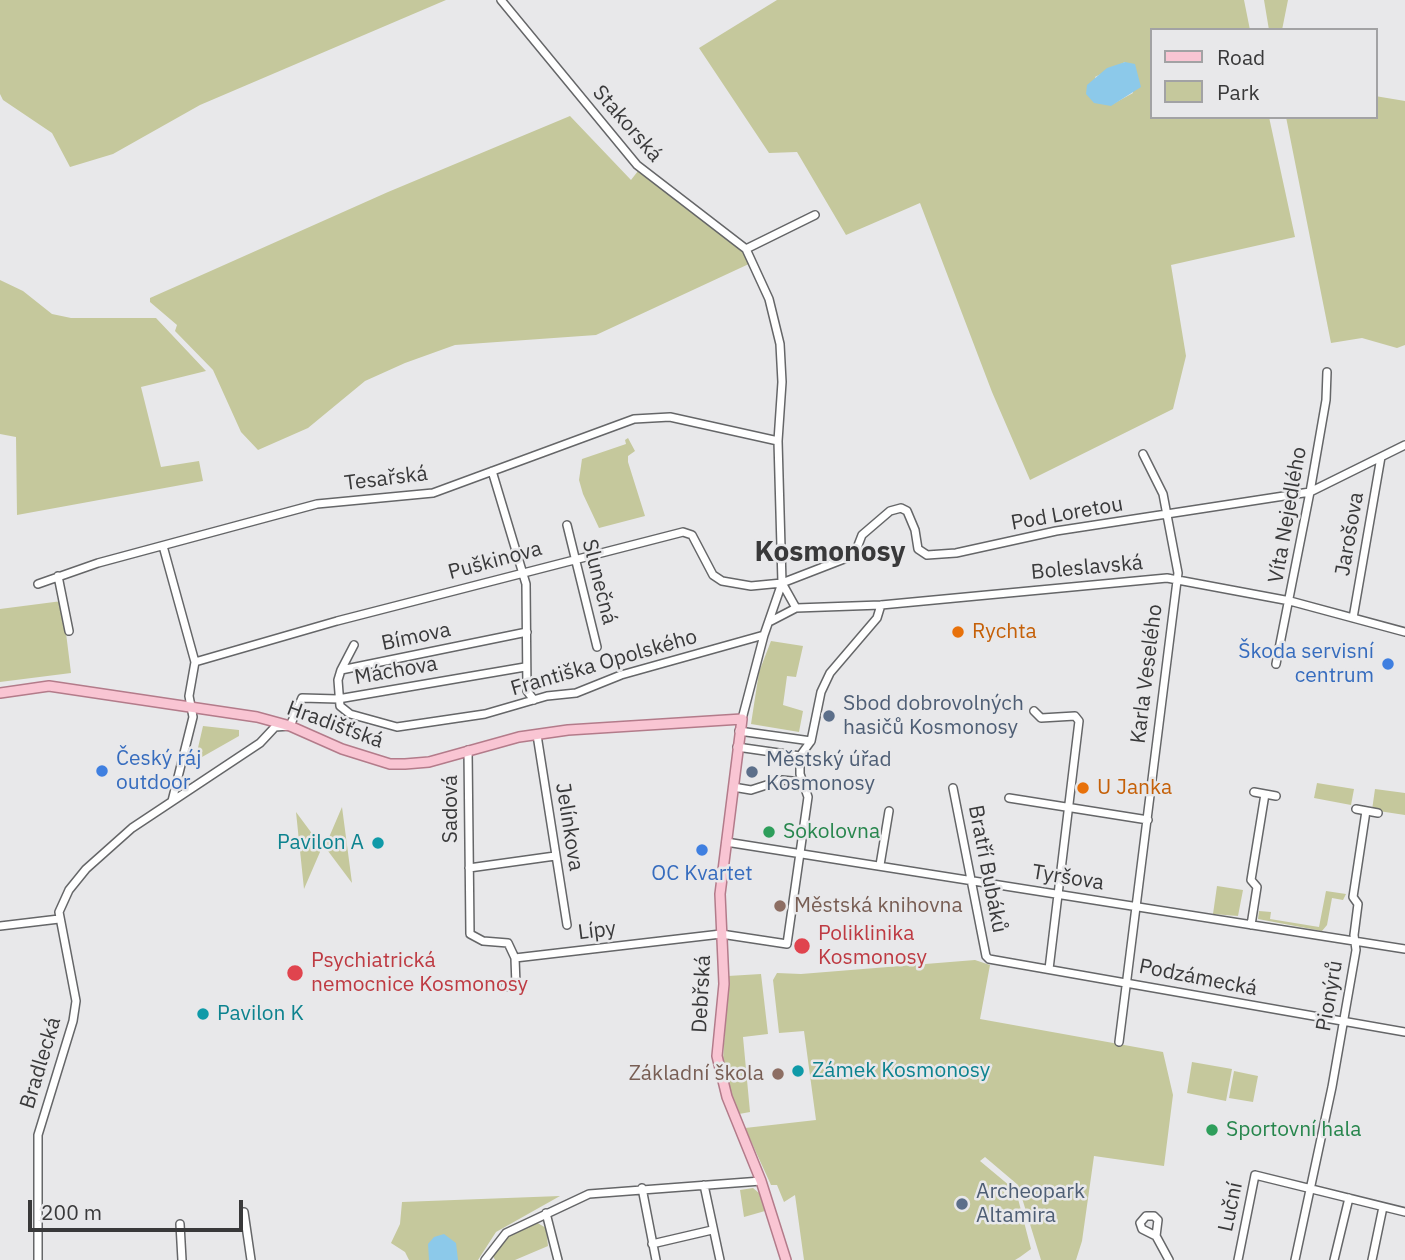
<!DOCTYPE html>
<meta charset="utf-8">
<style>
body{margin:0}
#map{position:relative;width:1405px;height:1260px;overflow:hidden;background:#e8e8ea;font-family:"IBM Plex Sans",sans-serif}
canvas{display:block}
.legend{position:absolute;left:1150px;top:28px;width:228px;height:91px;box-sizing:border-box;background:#e8e8ea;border:2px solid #a2a2a4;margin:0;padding:9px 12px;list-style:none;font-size:21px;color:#39393a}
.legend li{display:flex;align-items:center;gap:14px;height:35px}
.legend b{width:35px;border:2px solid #a2a2a4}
.scale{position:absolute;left:28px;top:1200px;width:215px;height:32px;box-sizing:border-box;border:4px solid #39393a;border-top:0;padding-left:9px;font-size:21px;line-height:24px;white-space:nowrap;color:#39393a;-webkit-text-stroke:5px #e8e8ea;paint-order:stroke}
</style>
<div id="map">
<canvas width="1405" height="1260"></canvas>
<ul class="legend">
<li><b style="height:9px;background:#f9c5d3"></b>Road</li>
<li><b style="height:19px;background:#c5c89c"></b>Park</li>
</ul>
<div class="scale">200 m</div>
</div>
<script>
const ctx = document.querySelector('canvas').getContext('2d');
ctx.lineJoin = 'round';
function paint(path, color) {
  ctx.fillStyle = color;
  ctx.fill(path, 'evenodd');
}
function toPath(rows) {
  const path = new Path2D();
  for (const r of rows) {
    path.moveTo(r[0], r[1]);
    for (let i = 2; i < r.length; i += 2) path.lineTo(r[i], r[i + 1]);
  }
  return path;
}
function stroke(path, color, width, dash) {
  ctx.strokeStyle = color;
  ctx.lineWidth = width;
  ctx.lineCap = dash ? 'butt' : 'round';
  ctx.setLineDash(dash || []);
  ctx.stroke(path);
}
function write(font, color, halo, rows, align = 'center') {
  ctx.font = font + ' "IBM Plex Sans",sans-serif';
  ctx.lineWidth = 5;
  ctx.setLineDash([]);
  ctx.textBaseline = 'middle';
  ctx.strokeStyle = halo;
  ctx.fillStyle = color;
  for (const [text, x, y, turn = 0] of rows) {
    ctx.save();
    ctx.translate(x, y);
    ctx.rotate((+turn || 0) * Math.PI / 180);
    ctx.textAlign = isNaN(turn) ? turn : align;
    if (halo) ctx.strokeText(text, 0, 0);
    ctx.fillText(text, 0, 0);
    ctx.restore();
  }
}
paint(toPath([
 [0,0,446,0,200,105,113,154,70,167,52,133,3,100,0,94],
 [777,0,1244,0,1250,30,1151,30,1151,117,1269,117,1295,237,1171,265,1186,356,1173,409,1030,480,992,392,920,203,846,235,797,152,769,153,699,48],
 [1125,62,1133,93,1111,105,1095,77],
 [1264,0,1288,0,1282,30,1269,30],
 [1375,96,1405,101,1405,345,1397,348,1362,338,1331,343,1286,117,1375,117],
 [570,116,631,180,638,171,745,249,751,263,596,335,455,345,405,363,365,381,308,428,258,450,241,432,213,370,175,331,177,325,150,302,150,298,388,192],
 [0,280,23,291,52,314,71,318,156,318,206,371,141,387,161,467,199,461,203,481,17,515,16,437,0,434],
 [628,438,635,451,628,456,628,462,645,516,599,528,583,494,579,480,582,459,626,444,625,440],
 [62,601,71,673,0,682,0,609],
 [771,641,803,646,796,677,787,676,783,705,803,711,799,732,751,724,759,672],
 [203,726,239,730,239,736,195,761],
 [1317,783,1354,789,1351,805,1314,798],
 [1375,789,1405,793,1405,815,1372,810],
 [342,807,352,883,328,851,327,842],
 [296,812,319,843,320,852,304,889],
 [1217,886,1243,890,1238,916,1213,914],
 [1326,891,1346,894,1343,900,1332,898,1327,925,1322,931,1258,919,1259,911,1271,912,1270,919,1319,927],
 [975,960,990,965,980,1019,1163,1052,1173,1095,1164,1166,1094,1156,1082,1241,1076,1260,1041,1260,1018,1185,985,1157,980,1161,1016,1191,1031,1249,1020,1257,1015,1260,804,1260,795,1195,784,1202,777,1185,771,1185,745,1128,816,1120,804,1031,779,1033,773,980,777,973,801,974],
 [761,974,768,1034,743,1037,750,1112,739,1114,728,1089,723,1060,728,976],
 [1192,1062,1232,1069,1226,1101,1187,1093],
 [1234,1071,1258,1076,1253,1102,1229,1098],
 [753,1188,759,1193,765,1211,744,1217,740,1190],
 [560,1196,496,1232,478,1260,409,1260,405,1252,391,1243,400,1224,402,1202],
 [536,1222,546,1228,548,1246,515,1260,495,1260,493,1256,506,1238]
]), '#c5c89c');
paint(toPath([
 [1125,62,1135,64,1141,87,1111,106,1094,103,1086,94,1087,85,1107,68],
 [444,1234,456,1243,458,1260,429,1260,428,1244,434,1237]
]), '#8cc9ea');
const minor = toPath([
 [501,0,637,165,746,249,769,299,780,344,782,382,778,441,782,583,764,635,742,719],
 [746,249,815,215],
 [492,471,526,584,527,691,534,700],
 [567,525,597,647],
 [163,546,195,662,189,696,193,717,172,801],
 [58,576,69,631],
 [782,583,796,608],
 [38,584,98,563,317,504,433,493,634,419,670,417,778,441],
 [1353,618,1381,457],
 [771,621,796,608,881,605,1167,578,1290,601,1405,632],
 [527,632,341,670,338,680,340,706,350,714,397,727,485,714,547,696,576,693,621,675,764,635],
 [195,662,337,621,683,532,692,535,713,575,722,581,751,586,782,583,844,559,857,548,862,535,890,511,901,508,907,511,915,530,918,549,927,555,956,553,1056,531,1310,492,1405,445],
 [1276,664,1310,492,1326,400,1327,372],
 [341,670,354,645],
 [1034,711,1041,718,1075,716,1079,721,1049,969],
 [739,731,811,741],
 [537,735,567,925],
 [737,747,800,756],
 [468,750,470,934,483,941,508,943,515,958,516,985,505,987],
 [733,787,751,790,782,780,802,782],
 [953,788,986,956,989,959,1405,1032],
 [1254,792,1276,796],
 [1009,798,1148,820],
 [1356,809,1378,813],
 [726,842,1405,949],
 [880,865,889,811],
 [469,868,555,856],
 [1251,925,1257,887,1251,880,1265,794],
 [0,926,59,919],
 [515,958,721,934,787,944,808,797,800,774,800,756,811,741,821,692,830,673,877,618,881,605],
 [1119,1042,1178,573,1163,494,1143,454],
 [704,1185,720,1260],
 [642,1188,656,1260],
 [244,1212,251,1260],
 [546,1213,558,1260],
 [180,1224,182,1260],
 [1156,1236,1142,1229,1140,1223,1146,1216,1154,1216,1158,1220,1156,1236,1169,1260],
 [652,1244,712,1230],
 [38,1260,38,1135,73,1021,76,1001,59,912,69,890,86,869,132,828,260,743,275,727,290,726,302,698,338,699,525,667],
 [485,1260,506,1233,589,1194,761,1181],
 [1238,1260,1255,1175,1405,1212],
 [1295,1260,1332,1087,1356,950,1354,935,1358,904,1353,897,1366,811],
 [1334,1260,1349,1198],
 [1372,1260,1383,1207]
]);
const major = toPath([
 [0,693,49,686,257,717,290,726,342,749,390,764,405,764,429,762,519,737,568,730,742,719,720,894,724,984,717,1056,727,1097,761,1181,786,1260]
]);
stroke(minor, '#656668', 10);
stroke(major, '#b37b8a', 12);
stroke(minor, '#fff', 7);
stroke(major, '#f9c5d3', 9);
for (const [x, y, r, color] of [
 [958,632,7,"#e8710a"],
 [1388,664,7,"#3f7fe0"],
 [829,716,7,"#5c6f8a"],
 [102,771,7,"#3f7fe0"],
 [752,772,7,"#5c6f8a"],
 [1083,788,7,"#e8710a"],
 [769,832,7,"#2e9e5b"],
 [378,843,7,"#0f9aa8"],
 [702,850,7,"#3f7fe0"],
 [780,906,7,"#8d6e63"],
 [802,946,9,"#e0444e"],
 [295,973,9,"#e0444e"],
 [203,1014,7,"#0f9aa8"],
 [798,1071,7,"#0f9aa8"],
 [778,1074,7,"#8d6e63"],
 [1212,1130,7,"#2e9e5b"],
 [962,1204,7,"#5c6f8a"]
]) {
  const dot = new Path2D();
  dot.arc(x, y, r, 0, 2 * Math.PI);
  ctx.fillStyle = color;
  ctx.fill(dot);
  stroke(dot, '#e8e8ea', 2.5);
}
write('21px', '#39393a', '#e8e8ea', [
 ["Stakorská",627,124,49],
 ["Tesařská",386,479,-7],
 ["Pod Loretou",1067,514,-10],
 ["Víta Nejedlého",1288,515,-80],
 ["Jarošova",1350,534,-80],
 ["Puškinova",495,561,-15],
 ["Boleslavská",1087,568,-5],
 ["Slunečná",599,582,76],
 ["Bímova",416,637,-12],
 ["Františka Opolského",604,663,-16],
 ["Máchova",396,671,-10],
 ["Karla Veselého",1147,674,-83],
 ["Hradišťská",335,725,20],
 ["Sadová",451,809,-90],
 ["Jelínkova",569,827,81],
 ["Bratří Bubáků",987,869,79],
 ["Tyršova",1068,878,9],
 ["Lípy",597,931,-7],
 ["Podzámecká",1198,978,11],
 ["Debřská",702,994,-87],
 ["Pionýrů",1330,996,-80],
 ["Bradlecká",41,1063,-73],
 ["Luční",1231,1207,-78]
]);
write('21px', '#c56008', '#e8e8ea', [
 ["Rychta",972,632],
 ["U Janka",1097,788]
], 'left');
write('21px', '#366cbe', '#e8e8ea', [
 ["Škoda servisní",1374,652],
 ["centrum",1374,676],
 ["Český ráj",116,759,"left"],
 ["outdoor",116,783,"left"],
 ["OC Kvartet",702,874,"center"]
], 'right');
write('21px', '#4e5e75', '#e8e8ea', [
 ["Sbod dobrovolných",843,704],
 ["hasičů Kosmonosy",843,728],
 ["Městský úřad",766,760],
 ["Kosmonosy",766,784],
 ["Archeopark",976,1192],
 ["Altamira",976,1216]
], 'left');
write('21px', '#27864d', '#e8e8ea', [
 ["Sokolovna",783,832],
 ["Sportovní hala",1226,1130]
], 'left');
write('21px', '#0d838f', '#e8e8ea', [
 ["Pavilon A",364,843,"right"],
 ["Pavilon K",217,1014],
 ["Zámek Kosmonosy",812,1071]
], 'left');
write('21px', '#785e54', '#e8e8ea', [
 ["Městská knihovna",794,906],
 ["Základní škola",764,1074,"right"]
], 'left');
write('21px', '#be3a42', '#e8e8ea', [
 ["Poliklinika",818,934],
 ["Kosmonosy",818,958],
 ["Psychiatrická",311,961],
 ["nemocnice Kosmonosy",311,985]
], 'left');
write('bold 28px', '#39393a', '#e8e8ea', [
 ["Kosmonosy",830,553]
]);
</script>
